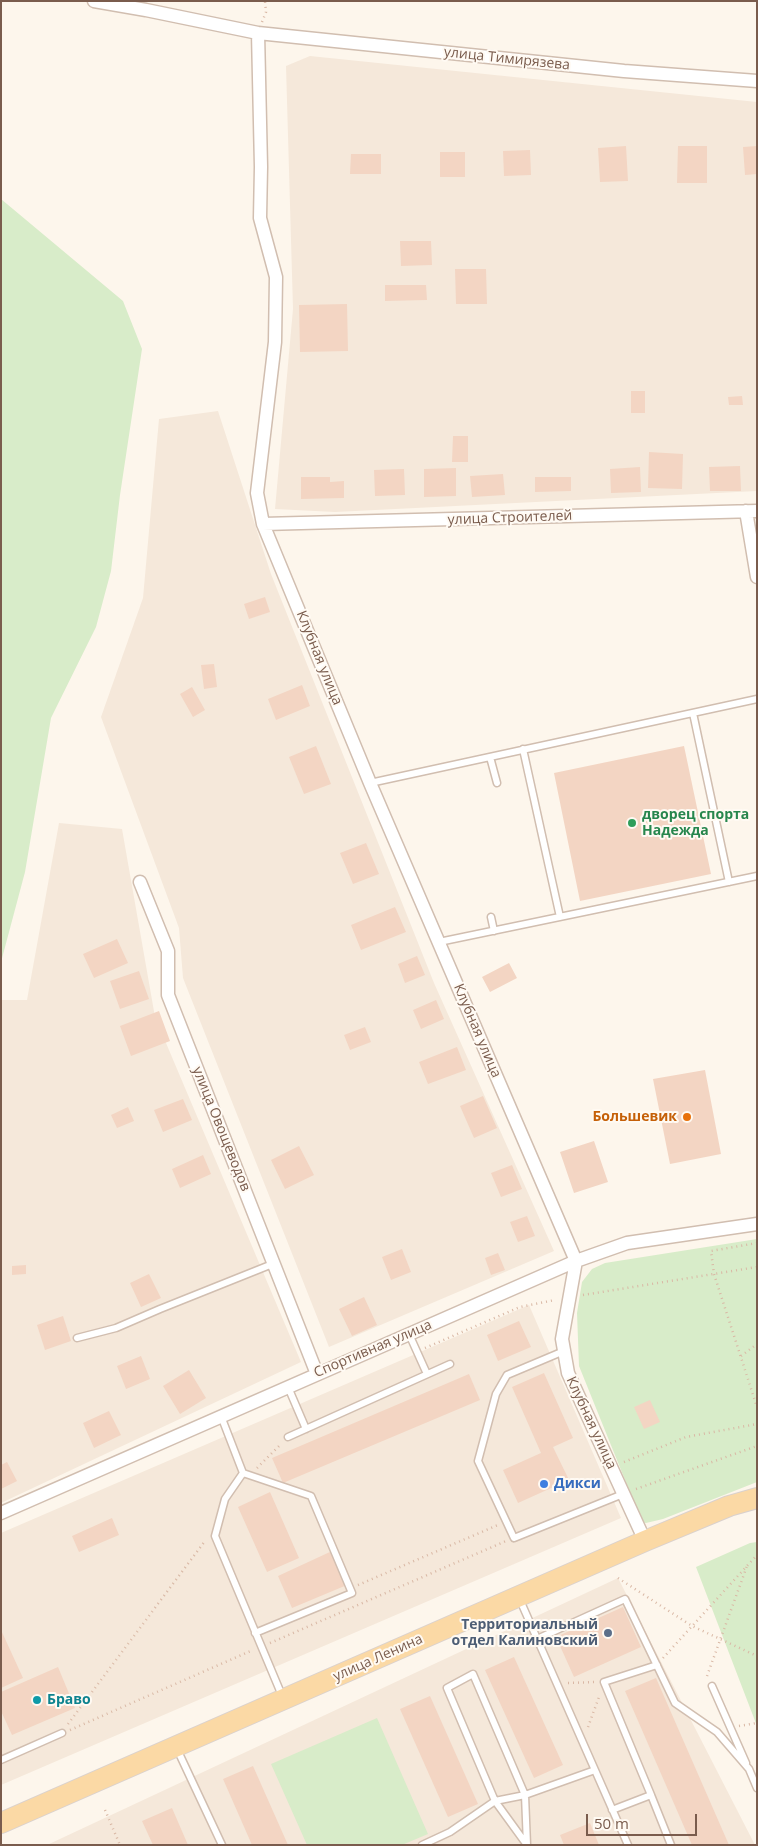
<!DOCTYPE html>
<meta charset="utf-8">
<style>
body{margin:0}
#map{position:relative;width:758px;height:1846px;overflow:hidden;background:#fdf6ec;font-family:"Open Sans",sans-serif}
canvas{display:block}
.frame{position:absolute;inset:0;border:2px solid #7a5c4d;pointer-events:none}
.scale{position:absolute;left:586px;top:1814px;width:111px;height:22px;box-sizing:border-box;border:2px solid #7a5c4d;border-top:0;padding-left:6px;font-size:15px;line-height:18px;white-space:nowrap;color:#7a5c4d;-webkit-text-stroke:4px #fffaf3;paint-order:stroke}
</style>
<div id="map">
<canvas width="758" height="1846"></canvas>
<div class="frame"></div>
<div class="scale">50 m</div>
</div>
<script>
const ctx = document.querySelector('canvas').getContext('2d');
ctx.lineJoin = 'round';
function paint(path, color) {
  ctx.fillStyle = color;
  ctx.fill(path, 'evenodd');
}
function toPath(rows) {
  const path = new Path2D();
  for (const r of rows) {
    path.moveTo(r[0], r[1]);
    for (let i = 2; i < r.length; i += 2) path.lineTo(r[i], r[i + 1]);
  }
  return path;
}
function stroke(path, color, width, dash) {
  ctx.strokeStyle = color;
  ctx.lineWidth = width;
  ctx.lineCap = dash ? 'butt' : 'round';
  ctx.setLineDash(dash || []);
  ctx.stroke(path);
}
function write(font, color, halo, rows, align = 'center') {
  ctx.font = font + ' "Open Sans",sans-serif';
  ctx.lineWidth = 4;
  ctx.setLineDash([]);
  ctx.textBaseline = 'middle';
  ctx.strokeStyle = halo;
  ctx.fillStyle = color;
  for (const [text, x, y, turn = 0] of rows) {
    ctx.save();
    ctx.translate(x, y);
    ctx.rotate((+turn || 0) * Math.PI / 180);
    ctx.textAlign = isNaN(turn) ? turn : align;
    if (halo) ctx.strokeText(text, 0, 0);
    ctx.fillText(text, 0, 0);
    ctx.restore();
  }
}
paint(toPath([
 [310,56,757,102,757,491,335,512,275,509,293,309,286,66],
 [218,411,271,574,434,983,554,1251,329,1347,183,978,179,928,101,717,143,598,159,419],
 [59,823,122,829,155,1017,301,1362,1,1503,1,1000,27,1000],
 [529,1305,621,1518,1,1785,1,1533],
 [618,1578,755,1845,47,1845]
]), '#f5e8da');
paint(toPath([
 [1,199,123,301,142,349,120,495,111,571,96,627,51,718,25,872,1,962],
 [757,1239,757,1482,663,1519,646,1523,642,1522,579,1366,577,1313,582,1282,592,1269,605,1263],
 [757,1542,757,1726,696,1567,750,1543],
 [377,1718,428,1834,402,1845,307,1845,271,1764]
]), '#d8ecc9');
paint(toPath([
 [626,146,628,181,600,182,598,148],
 [678,146,707,146,707,183,677,183],
 [757,146,757,174,745,175,743,147],
 [530,150,531,175,504,176,503,151],
 [440,152,465,152,465,177,440,177],
 [351,154,381,154,381,174,350,174],
 [400,241,431,241,432,265,401,266],
 [455,269,486,269,487,304,456,304],
 [385,285,426,285,427,300,385,301],
 [347,304,348,351,300,352,299,305],
 [631,391,645,391,645,413,631,413],
 [742,396,743,405,729,405,728,397],
 [453,436,468,436,468,462,452,462],
 [649,452,683,454,682,489,648,488],
 [740,466,741,491,710,491,709,467],
 [640,467,641,492,611,493,610,469],
 [456,468,456,496,424,497,424,469],
 [404,469,405,495,375,496,374,470],
 [503,474,505,495,472,497,470,476],
 [301,477,330,477,330,482,344,481,344,498,301,499],
 [535,477,571,477,571,491,535,492],
 [265,597,270,612,249,619,244,604],
 [214,664,217,687,204,689,201,665],
 [302,685,310,706,276,720,268,699],
 [192,687,205,710,193,717,180,694],
 [316,746,331,784,304,794,289,757],
 [684,746,711,874,580,901,554,773],
 [366,843,379,874,353,884,340,853],
 [395,907,406,932,361,950,351,925],
 [117,939,128,963,94,978,83,954],
 [417,956,425,975,405,983,398,964],
 [509,963,517,978,490,992,482,977],
 [139,971,149,999,120,1009,110,981],
 [436,1000,444,1019,421,1029,413,1010],
 [159,1011,170,1041,131,1056,120,1026],
 [365,1027,371,1042,350,1050,344,1035],
 [457,1047,466,1070,428,1084,419,1062],
 [705,1070,721,1154,670,1164,653,1079],
 [483,1096,497,1128,474,1138,460,1106],
 [183,1099,192,1120,163,1132,154,1110],
 [128,1107,134,1121,117,1128,111,1115],
 [594,1141,608,1182,574,1193,560,1152],
 [299,1146,314,1175,285,1189,271,1160],
 [203,1155,211,1174,180,1188,172,1169],
 [512,1165,522,1189,501,1197,491,1173],
 [527,1216,535,1236,518,1242,510,1222],
 [402,1249,411,1272,391,1280,382,1257],
 [498,1253,505,1270,491,1275,485,1258],
 [26,1265,26,1274,12,1275,12,1266],
 [149,1274,161,1298,141,1307,130,1283],
 [364,1297,377,1325,352,1336,339,1309],
 [63,1316,71,1341,45,1350,37,1325],
 [519,1321,531,1347,498,1361,487,1335],
 [141,1356,150,1379,126,1389,117,1366],
 [189,1370,206,1398,180,1414,163,1386],
 [544,1373,573,1438,553,1447,569,1480,518,1503,503,1470,541,1453,512,1387],
 [469,1374,480,1400,283,1483,272,1458],
 [650,1400,660,1422,644,1429,634,1407],
 [109,1411,121,1435,94,1448,83,1423],
 [7,1462,17,1481,1,1489,1,1465],
 [270,1492,299,1558,267,1572,238,1507],
 [112,1518,119,1535,79,1552,72,1536],
 [332,1551,347,1585,292,1608,278,1576],
 [623,1607,641,1647,574,1677,556,1637],
 [1,1630,23,1678,1,1688],
 [514,1657,563,1765,534,1778,485,1670],
 [58,1667,75,1708,12,1735,1,1711,1,1692],
 [656,1678,729,1845,692,1845,625,1691],
 [430,1696,478,1804,448,1817,400,1709],
 [253,1766,288,1845,252,1845,223,1779],
 [172,1808,188,1845,153,1845,142,1821],
 [590,1823,599,1845,564,1845,560,1835]
]), '#f3d5c3');
const lane = toPath([
 [693,713,729,882],
 [523,749,560,917],
 [490,757,497,783],
 [370,783,757,699],
 [491,917,494,931],
 [439,942,757,876],
 [409,1334,427,1374],
 [77,1338,116,1328,160,1309,275,1263],
 [564,1351,507,1375,496,1394,478,1461,514,1538,623,1494],
 [288,1387,306,1429],
 [221,1416,243,1473,225,1499,215,1536,283,1698],
 [288,1437,450,1364],
 [243,1473,311,1496,352,1593,255,1633],
 [520,1600,628,1845],
 [537,1639,625,1599,675,1703,717,1732,749,1769,757,1788],
 [712,1686,746,1763],
 [177,1749,222,1845],
 [1,1760,62,1733],
 [651,1795,604,1682,657,1665],
 [612,1810,651,1795,671,1845],
 [422,1845,450,1832,495,1801,525,1795,595,1770],
 [527,1845,495,1801,447,1688,473,1674,525,1795,527,1845]
]);
const street = toPath([
 [94,1,146,10,258,33,624,71,757,81],
 [258,33,261,167,260,218,276,277,275,342,257,493,263,524,370,783,576,1261,562,1339,568,1373,645,1541],
 [746,511,757,577],
 [263,524,757,511],
 [140,882,168,951,168,995,317,1374],
 [1,1513,576,1261,627,1243,757,1224]
]);
const primary = toPath([
 [1,1823,645,1541,729,1506,757,1498]
]);
stroke(lane, '#d1beb0', 9);
stroke(street, '#d1beb0', 15);
stroke(primary, '#dad1cd', 22);
stroke(toPath([
 [262,22,266,12,265,1],
 [757,1243,711,1251,714,1274,757,1407],
 [583,1295,757,1267],
 [425,1348,520,1307,555,1300],
 [741,1356,757,1344],
 [624,1462,686,1437,757,1424],
 [257,1468,281,1444],
 [636,1489,757,1446],
 [618,1578,692,1626,757,1656],
 [358,1585,498,1525],
 [270,1643,506,1541],
 [663,1658,757,1555],
 [707,1676,747,1566],
 [568,1683,595,1682],
 [68,1724,205,1541],
 [739,1726,757,1723],
 [588,1727,599,1697],
 [70,1730,253,1650],
 [105,1810,120,1845]
]), '#d9b8a5', 2.5, [1, 4]);
stroke(lane, '#fff', 6);
stroke(street, '#fff', 12);
stroke(primary, '#fbd9a5', 20);
for (const [x, y, r, color] of [
 [632,823,5,"#2e9e5b"],
 [687,1117,5,"#e8710a"],
 [544,1484,5,"#3f7fe0"],
 [608,1633,5,"#5c6f8a"],
 [37,1700,5,"#0f9aa8"]
]) {
  const dot = new Path2D();
  dot.arc(x, y, r, 0, 2 * Math.PI);
  ctx.fillStyle = color;
  ctx.fill(dot);
  stroke(dot, '#fffaf3', 2);
}
write('14px', '#7a5c4d', '#fffaf3', [
 ["улица Тимирязева",507,59,6],
 ["улица Строителей",510,518,-2],
 ["Клубная улица",319,658,68],
 ["Клубная улица",477,1031,67],
 ["улица Овощеводов",221,1129,68],
 ["Спортивная улица",373,1349,-23],
 ["Клубная улица",591,1423,65],
 ["улица Ленина",378,1658,-24]
]);
write('bold 14px', '#27864d', '#fffaf3', [
 ["дворец спорта",642,815],
 ["Надежда",642,831]
], 'left');
write('bold 14px', '#c56008', '#fffaf3', [
 ["Большевик",677,1117]
], 'right');
write('bold 14px', '#366cbe', '#fffaf3', [
 ["Дикси",554,1484]
], 'left');
write('bold 14px', '#4e5e75', '#fffaf3', [
 ["Территориальный",598,1625],
 ["отдел Калиновский",598,1641]
], 'right');
write('bold 14px', '#0d838f', '#fffaf3', [
 ["Браво",47,1700]
], 'left');
</script>
